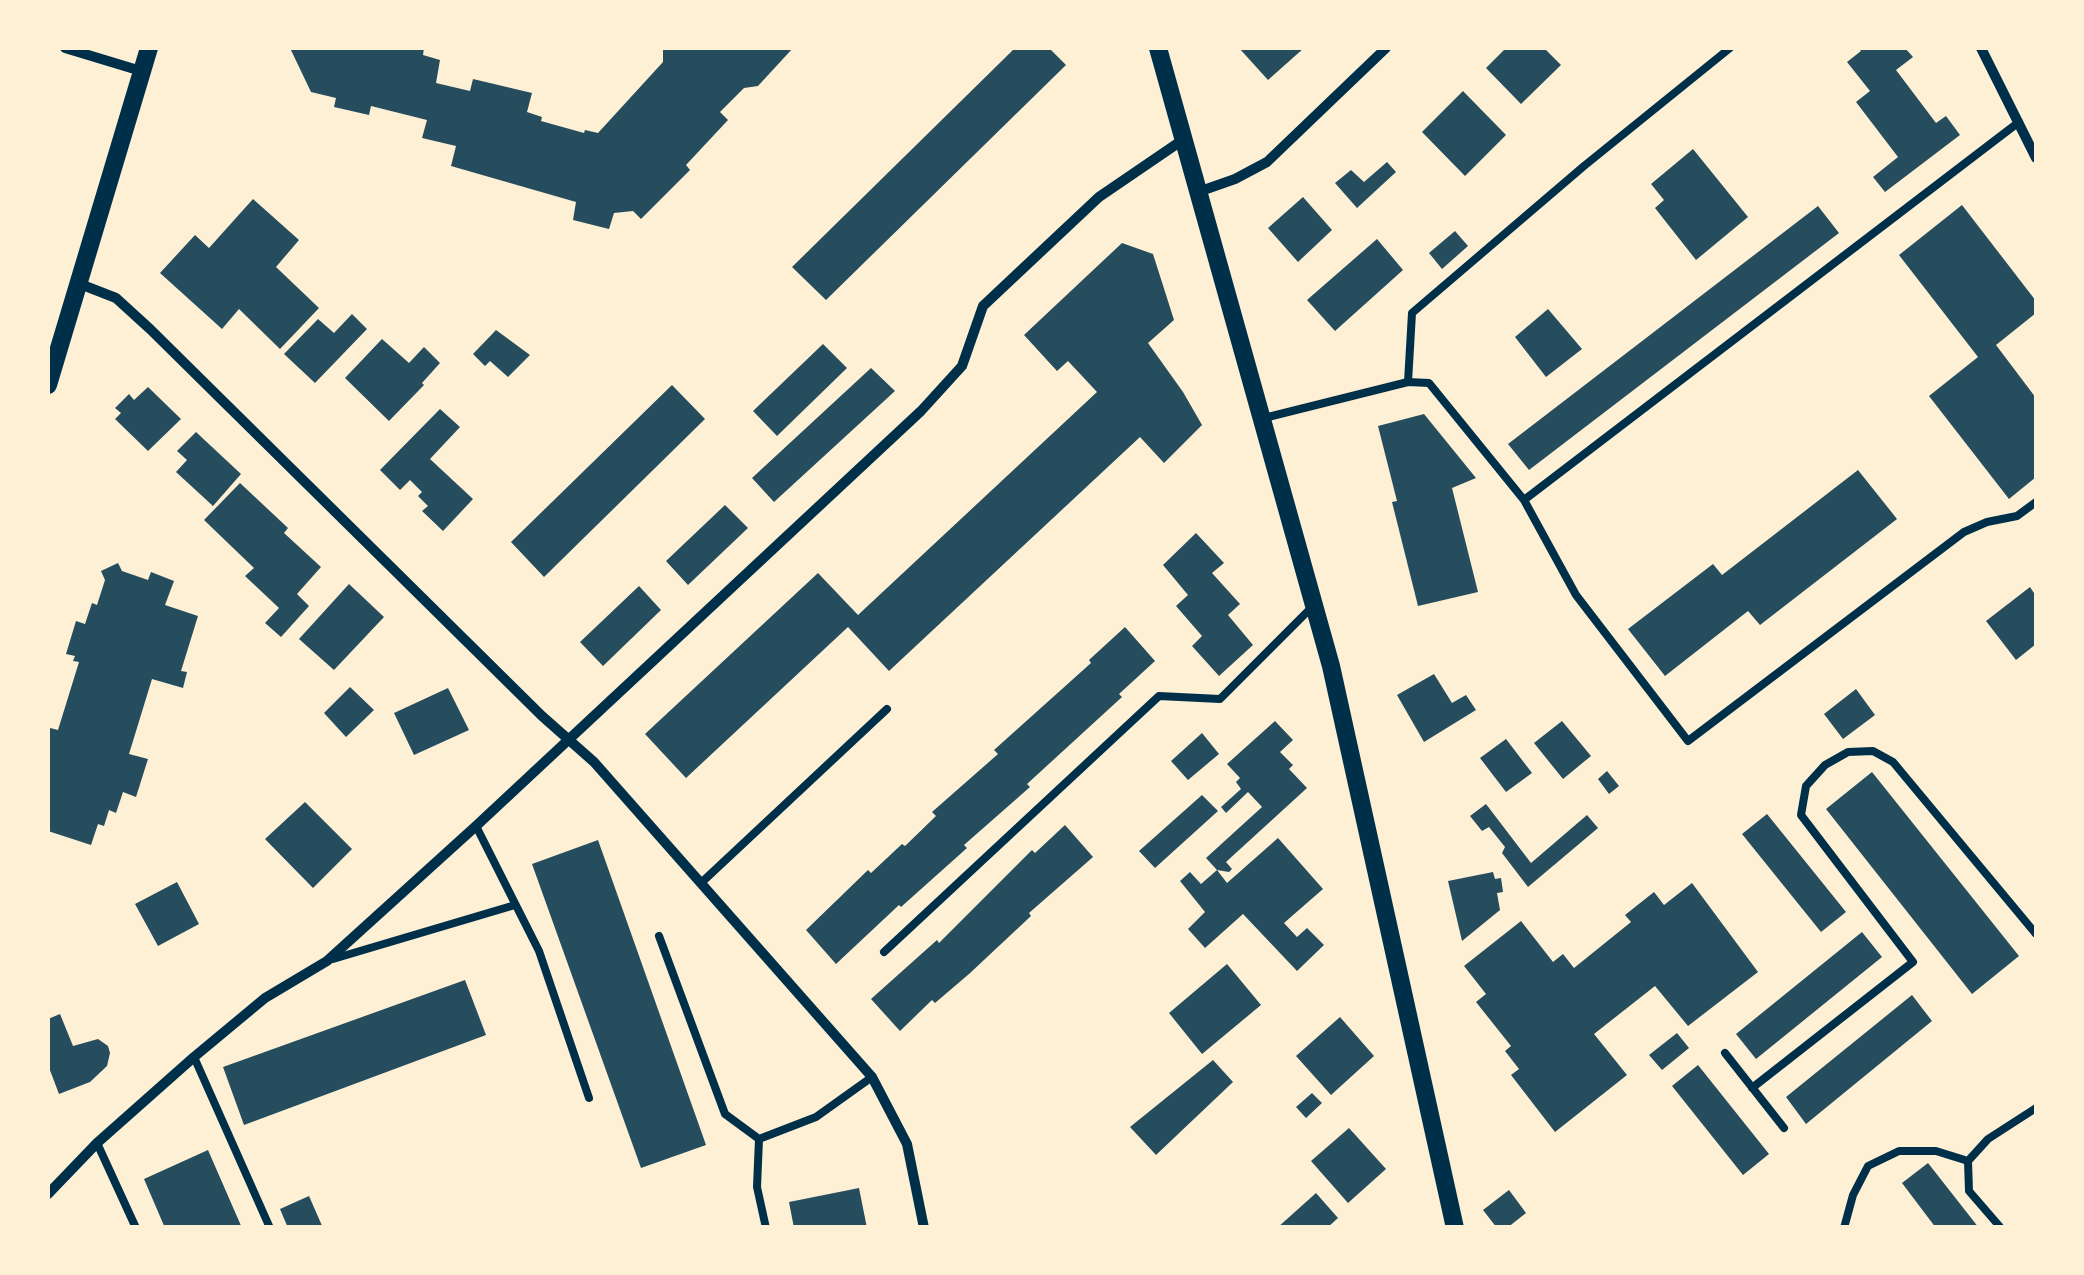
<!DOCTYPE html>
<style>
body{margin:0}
#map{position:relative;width:2084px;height:1275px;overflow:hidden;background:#fdf0d5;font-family:"Fira Sans",sans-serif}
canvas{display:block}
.frame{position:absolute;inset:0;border:50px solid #fdf0d5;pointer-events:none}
</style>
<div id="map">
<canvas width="2084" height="1275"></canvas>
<div class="frame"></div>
</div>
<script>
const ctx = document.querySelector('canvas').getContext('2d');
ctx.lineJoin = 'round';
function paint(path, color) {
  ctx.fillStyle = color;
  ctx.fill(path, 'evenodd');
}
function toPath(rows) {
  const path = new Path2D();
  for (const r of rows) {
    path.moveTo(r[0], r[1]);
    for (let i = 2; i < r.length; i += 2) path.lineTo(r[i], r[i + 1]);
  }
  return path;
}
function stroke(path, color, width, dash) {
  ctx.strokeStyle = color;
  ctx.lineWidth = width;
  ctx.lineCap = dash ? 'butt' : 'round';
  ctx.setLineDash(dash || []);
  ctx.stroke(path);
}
paint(toPath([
 [290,48,424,48,423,55,440,60,436,83,470,91,473,79,532,93,527,112,542,117,541,121,584,133,585,130,598,133,663,62,663,48,793,48,758,86,744,88,720,112,728,120,686,165,690,170,641,219,633,211,614,213,609,229,573,220,576,202,451,166,456,146,422,138,427,120,371,106,369,115,334,107,336,98,311,92],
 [1015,48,1049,48,1066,65,826,300,792,267],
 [1239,48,1304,48,1268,80],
 [1506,48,1544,48,1561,65,1521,104,1486,68],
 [1858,48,1905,48,1913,57,1896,70,1936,123,1946,116,1960,135,1885,192,1873,177,1898,157,1856,102,1870,91,1847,62,1861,51],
 [1463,91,1506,135,1465,176,1422,132],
 [1693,149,1748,217,1696,260,1655,208,1664,200,1651,184],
 [1387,162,1396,172,1357,208,1335,183,1351,170,1364,182],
 [1303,197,1332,230,1298,262,1268,228],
 [253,199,299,240,276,267,319,308,280,349,239,309,222,329,160,273,195,235,209,248],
 [1962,205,2036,301,2036,313,1996,345,2036,398,2036,477,2009,499,1929,396,1978,357,1899,255],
 [1818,206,1839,233,1529,470,1508,444],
 [1455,231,1468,246,1442,269,1429,253],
 [1377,239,1403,270,1335,331,1307,300],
 [1122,243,1153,254,1174,320,1148,343,1183,392,1202,425,1164,463,1140,437,889,671,848,627,686,778,645,734,818,573,858,615,1097,392,1068,361,1057,371,1024,335],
 [1548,309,1582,349,1546,377,1515,337],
 [352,314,367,329,315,383,284,354,318,319,334,333],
 [496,330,530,355,508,377,490,361,485,366,473,354],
 [382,339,409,363,424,347,440,363,422,383,424,385,389,421,345,378],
 [823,344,847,368,777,436,753,411],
 [871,368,895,391,774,502,752,478],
 [672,385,705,419,544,577,511,542],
 [148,387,181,419,148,451,115,419,121,413,115,408,129,394,134,400],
 [440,409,460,427,430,459,473,499,443,531,422,511,428,506,418,496,422,492,410,480,400,490,380,470],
 [1424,414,1476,478,1452,488,1478,592,1418,606,1392,502,1397,501,1378,426],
 [196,432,241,474,213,506,176,472,187,460,177,451],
 [1858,470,1897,519,1760,625,1748,611,1665,676,1628,629,1713,564,1722,575],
 [240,483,288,528,284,533,321,567,297,594,309,606,281,637,265,623,279,608,245,576,254,568,204,520],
 [725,505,748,528,688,585,666,561],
 [1196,533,1224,563,1212,573,1240,604,1228,615,1253,645,1219,676,1192,646,1202,636,1176,606,1188,595,1163,565],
 [118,563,122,571,148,580,151,572,174,581,165,605,198,616,181,671,187,672,183,688,152,679,129,754,148,759,136,797,123,792,116,813,109,810,104,826,98,824,91,845,48,831,48,733,50,728,58,730,79,662,73,661,75,656,66,654,76,621,85,624,92,603,97,605,105,580,101,571],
 [349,584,384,617,334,670,299,639],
 [639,586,661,610,603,666,580,642],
 [2030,587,2036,596,2036,644,2016,660,1986,621],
 [1125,627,1155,661,1119,694,1122,697,1027,784,1030,787,964,845,967,848,901,907,899,905,836,964,806,930,868,870,871,873,902,844,905,846,936,816,932,812,998,754,994,750,1091,663,1089,660],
 [1434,674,1452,703,1466,695,1476,710,1424,742,1397,695],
 [350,687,374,710,346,737,324,713],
 [448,688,469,730,414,755,394,713],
 [1856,689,1875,715,1843,739,1824,714],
 [1275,721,1293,740,1280,752,1293,765,1289,769,1307,788,1226,862,1232,869,1229,872,1217,870,1227,883,1278,838,1323,889,1284,923,1297,937,1307,928,1324,945,1297,971,1243,914,1205,948,1188,929,1205,912,1180,881,1190,872,1201,884,1217,870,1206,858,1262,807,1248,792,1226,813,1221,807,1241,789,1236,782,1240,778,1227,764],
 [1562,721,1591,756,1563,779,1534,743],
 [1202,733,1219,754,1188,780,1171,761],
 [1506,739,1532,773,1506,792,1480,758],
 [1607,771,1619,786,1609,794,1598,779],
 [1872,772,2019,956,1972,994,1826,809],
 [1202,795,1218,811,1155,868,1139,851],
 [305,802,352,849,313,888,265,839],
 [1486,804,1531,863,1587,815,1598,828,1528,887,1502,853,1505,847,1489,827,1482,831,1470,816],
 [1767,814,1846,912,1821,932,1742,834],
 [1065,825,1093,857,1029,913,1031,916,969,974,935,1003,932,1000,900,1031,871,999,937,940,939,943,1032,850,1035,853],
 [598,840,706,1145,641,1168,532,864],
 [1493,872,1495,879,1501,878,1503,892,1497,893,1500,910,1462,941,1448,881],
 [177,882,199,924,158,946,135,904],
 [1692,883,1758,972,1688,1026,1655,986,1594,1034,1627,1075,1555,1132,1511,1075,1519,1069,1505,1051,1511,1046,1476,1002,1486,994,1464,966,1521,921,1553,962,1563,954,1574,968,1631,922,1625,915,1654,892,1664,905],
 [1862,932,1882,957,1756,1059,1736,1034],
 [1227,964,1261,1005,1202,1054,1169,1013],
 [465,980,486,1035,244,1125,223,1067],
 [1912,995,1932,1021,1806,1124,1786,1097],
 [60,1014,73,1046,98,1039,108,1046,110,1053,107,1066,90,1082,59,1094,48,1065,48,1019],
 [1340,1017,1374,1056,1331,1095,1296,1056],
 [1677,1033,1689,1048,1662,1070,1649,1055],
 [1213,1060,1233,1082,1156,1155,1130,1127],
 [1698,1065,1769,1154,1743,1175,1672,1086],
 [1312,1093,1322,1103,1306,1118,1296,1107],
 [1349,1128,1386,1169,1348,1203,1311,1161],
 [208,1150,242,1228,165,1228,144,1179],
 [1928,1163,1979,1228,1936,1228,1902,1183],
 [859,1188,867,1228,794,1228,789,1202],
 [1509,1190,1526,1213,1507,1228,1497,1228,1483,1210],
 [1316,1193,1338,1218,1327,1228,1277,1228],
 [309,1196,323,1228,288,1228,280,1209]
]), '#264d5e');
stroke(toPath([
 [1408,382,1412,313,1584,166,1730,48],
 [1264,418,1408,382,1429,383,1524,500,1576,595,1688,741,1964,532,1987,522,2017,516,2036,502],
 [1524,500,2019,122],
 [476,826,539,951,589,1098],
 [701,883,887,709],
 [659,936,725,1114,759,1139],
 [884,952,1159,696,1220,699,1312,607],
 [333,959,515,905],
 [1725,1053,1784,1128],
 [194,1057,270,1228],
 [1752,1088,1913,962,1801,815,1806,786,1825,765,1848,752,1873,751,1893,762,2036,934],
 [759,1139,816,1117,872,1077],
 [759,1139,757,1187,766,1228],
 [97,1143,136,1228],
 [1844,1228,1853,1195,1868,1166,1899,1151,1936,1151,1968,1161],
 [2001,1228,1969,1191,1968,1161,1988,1139,2036,1108]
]), '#003049', 8);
stroke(toPath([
 [65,48,141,71],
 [1981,48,2036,158],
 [1198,192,1235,179,1267,162,1386,48],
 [80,284,116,298,150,329,542,716,594,762,872,1077,907,1144,924,1228],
 [48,1194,97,1143,194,1057,265,998,327,961,476,826,921,411,962,366,983,306,1099,197,1184,139]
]), '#003049', 10);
stroke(toPath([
 [1158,48,1331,666,1455,1228],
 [48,385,149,48]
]), '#003049', 18);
</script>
